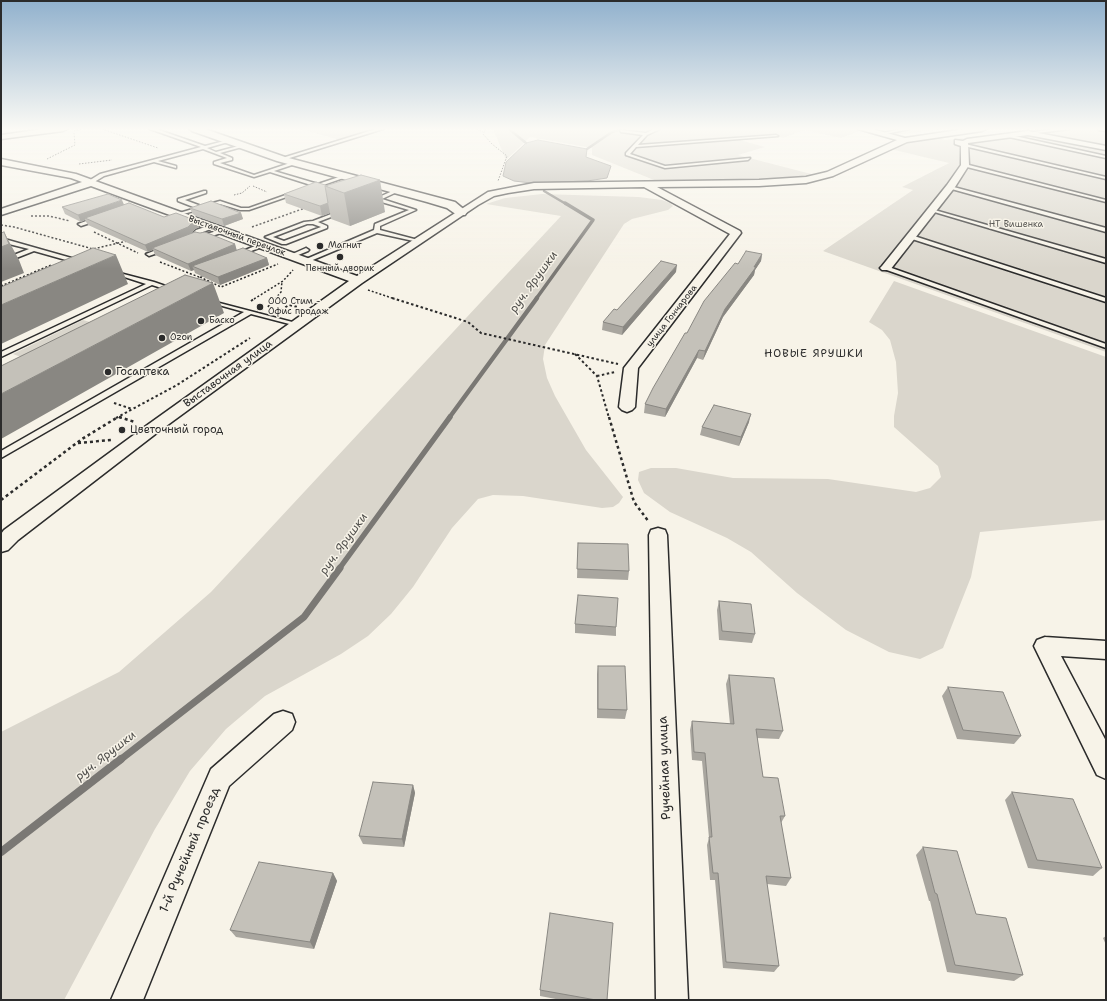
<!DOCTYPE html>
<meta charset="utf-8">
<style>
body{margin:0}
#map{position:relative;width:1107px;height:1001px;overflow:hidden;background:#f7f3e8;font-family:"Shantell Sans",sans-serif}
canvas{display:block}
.frame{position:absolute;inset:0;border:2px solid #2b2b2b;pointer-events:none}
</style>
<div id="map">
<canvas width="1107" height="1001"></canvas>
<div class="frame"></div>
</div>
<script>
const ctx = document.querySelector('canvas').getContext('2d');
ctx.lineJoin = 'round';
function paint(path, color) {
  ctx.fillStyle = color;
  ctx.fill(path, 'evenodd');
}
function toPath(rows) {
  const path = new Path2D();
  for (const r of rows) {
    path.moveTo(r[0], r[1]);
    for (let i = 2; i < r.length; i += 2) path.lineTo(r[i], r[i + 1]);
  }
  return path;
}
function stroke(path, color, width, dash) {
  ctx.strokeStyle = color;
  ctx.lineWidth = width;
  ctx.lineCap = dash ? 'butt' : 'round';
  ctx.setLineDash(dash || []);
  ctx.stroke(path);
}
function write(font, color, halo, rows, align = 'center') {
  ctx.font = font + ' "Shantell Sans",sans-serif';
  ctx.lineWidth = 3;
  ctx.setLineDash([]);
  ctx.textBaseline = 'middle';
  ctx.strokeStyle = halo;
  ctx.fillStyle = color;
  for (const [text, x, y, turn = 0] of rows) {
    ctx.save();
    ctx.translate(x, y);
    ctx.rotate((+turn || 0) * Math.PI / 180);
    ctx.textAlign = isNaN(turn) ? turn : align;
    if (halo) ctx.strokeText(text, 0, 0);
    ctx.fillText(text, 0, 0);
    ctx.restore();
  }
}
paint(toPath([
 [300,129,375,129,340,140],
 [493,129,941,129,887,136,862,130,841,138,804,130,783,138,777,136,736,139,765,147,738,155,815,175,798,179,759,180,659,182,592,155,592,148,530,137,506,160],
 [1041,129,1106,129,1106,352,823,251,913,190,902,187,949,163,890,149,910,141,935,138,946,140],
 [542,194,639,197,662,200,670,203,673,206,668,210,632,219,624,224,545,345,543,359,547,378,555,396,586,450,623,497,619,503,613,507,602,508,523,496,493,495,478,499,452,528,413,587,391,614,368,636,341,654,265,696,226,729,190,771,155,829,64,1000,1,1000,1,732,119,672,211,592,561,216,486,204,505,198],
 [894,281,1106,357,1106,520,980,532,971,577,943,648,920,659,889,652,846,630,797,593,751,552,727,538,670,512,644,493,638,480,639,472,651,468,676,468,733,478,828,479,916,492,930,488,941,477,938,466,894,427,894,416,898,393,896,362,890,340,882,330,869,322],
 [83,320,117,330,48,367,13,354]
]), '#dad6cc');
const water = toPath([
 [538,140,587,149,586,157,611,166,607,178,587,181,531,183,514,181,503,176,506,162,526,143,538,140]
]);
paint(water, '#afaca4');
stroke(water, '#7a7874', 1);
stroke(toPath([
 [509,129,526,143],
 [587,149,612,132,622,129],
 [544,191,566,204]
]), '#7a7874', 2.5);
stroke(toPath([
 [536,299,593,220,565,203]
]), '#7a7874', 3.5);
stroke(toPath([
 [449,418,537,298]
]), '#7a7874', 4.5);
stroke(toPath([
 [339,569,450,417]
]), '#7a7874', 5.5);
stroke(toPath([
 [120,760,304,617,340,568]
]), '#7a7874', 7);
stroke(toPath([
 [1,852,121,759]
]), '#7a7874', 8);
const lane = toPath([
 [150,129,156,129,205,146,228,140,228,142,207,148,216,152,242,145,242,147,220,153,232,158,232,160,220,163,254,175,293,162,295,164,274,171,318,184,345,175,349,176,312,189,310,188,314,186,270,172,254,177,214,164,214,162,227,158,203,149,158,161,176,166,176,168,154,162,104,176,91,184,87,184,87,182,100,174,201,147,150,129],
 [376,129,383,129,283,160,279,159,376,129],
 [654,129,660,129,647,135,638,145,776,135,778,136,636,147,630,154,665,166,750,158,748,160,665,168,626,155,626,153,643,135,621,132,620,130,646,133,654,129],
 [900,129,909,129,881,135,879,134,900,129],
 [1055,129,1070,129,1028,134,1026,133,1055,129],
 [1098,129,1106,129,1106,131,1099,130,1098,129],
 [1010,135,1106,156,1106,158,1009,137,1010,135],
 [965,144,1106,177,1106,179,964,146,965,144],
 [965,164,1106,200,1106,202,963,166,965,164],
 [950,186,1106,228,1106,232,948,188,948,186,950,186],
 [397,189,399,189,399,191,382,199,416,210,380,226,380,230,418,240,418,242,377,233,308,262,304,262,304,260,374,230,375,224,409,210,378,201,372,202,370,201,397,189],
 [204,191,206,191,206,193,185,200,201,206,220,201,241,208,249,208,294,192,298,193,249,210,240,210,220,204,176,216,176,214,196,208,178,201,178,199,204,191],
 [931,209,1106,259,1106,263,931,211,931,209],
 [339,211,344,212,318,222,327,226,327,228,286,244,282,244,265,237,304,222,313,221,339,211],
 [307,224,313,224,321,227,284,241,273,237,307,224],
 [97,217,100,219,99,220,81,226,78,224,97,217],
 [211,225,214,227,213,228,198,234,203,235,224,229,227,231,203,239,195,237,192,234,196,230,211,225],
 [911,235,1106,298,1106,302,909,238,908,237,911,235],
 [1,238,82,261,83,262,80,264,34,251,1,264,1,260,29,249,1,242,1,238],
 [262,243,264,244,264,246,241,255,236,254,262,243],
 [164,247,167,249,166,250,149,256,146,254,164,247],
 [306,248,309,250,308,251,291,258,288,256,306,248],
 [886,266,1106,344,1106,348,884,269,884,267,886,266],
 [112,271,154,282,177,290,174,292,152,285,1,357,1,352,146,284,112,273,112,271],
 [208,300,300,324,297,326,251,314,1,458,1,451,244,312,208,302,208,300]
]);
const street = toPath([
 [44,129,67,129,63,131,1,139,1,135,44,129],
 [858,129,872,129,905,138,965,129,986,129,982,131,907,142,833,176,806,183,759,186,657,187,740,231,741,233,638,368,635,407,632,410,627,412,622,410,619,407,624,368,730,234,644,187,534,189,508,193,494,196,478,205,362,283,158,432,18,540,8,550,1,552,1,534,4,530,146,426,349,281,91,186,1,215,1,209,82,182,71,178,1,165,1,159,76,174,357,276,488,192,534,183,759,180,806,177,827,172,897,140,858,129],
 [1028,131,1106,146,1106,150,1028,135,968,143,969,165,955,187,890,270,882,270,880,268,882,266,947,185,961,165,961,146,955,144,955,140,963,141,967,139,1028,131],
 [658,528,665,530,667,535,688,1000,656,1000,649,535,651,530,658,528],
 [1045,637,1106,641,1106,659,1061,656,1106,741,1106,779,1097,775,1034,646,1037,640,1045,637],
 [283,711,292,714,295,722,292,730,229,786,143,1000,111,1000,211,769,274,714,283,711]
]);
const secondary = toPath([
 [190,129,205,129,285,157,455,202,467,212,465,215,457,215,447,208,427,202,277,161,192,131,190,129]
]);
stroke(lane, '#2b2b2b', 3);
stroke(street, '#2b2b2b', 3);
stroke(secondary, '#2b2b2b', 3);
stroke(toPath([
 [102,129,158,148],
 [477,129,483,132],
 [486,129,483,134,492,144,507,156,498,181],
 [74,131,82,129],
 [47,159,75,145,74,133],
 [79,164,112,160],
 [253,186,267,192],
 [234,195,242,193,250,186]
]), '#2b2b2b', 1, [1.5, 1.5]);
stroke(toPath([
 [31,216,49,216,70,221],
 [1,225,14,227,93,249,127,241],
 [252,227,305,208],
 [94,232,138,253],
 [160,262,199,277,204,275],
 [200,277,221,287,278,264],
 [1,286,51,265],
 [368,290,395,299],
 [254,299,283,281,293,270],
 [275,299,281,292,282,281]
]), '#2b2b2b', 1.5, [2, 2]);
stroke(toPath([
 [392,298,468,322,481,333,618,364],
 [251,301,255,298],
 [268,307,276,298],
 [281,310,289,305,298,307],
 [575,354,597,376,609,418],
 [597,376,615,372],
 [114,403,132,409],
 [119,417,122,418],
 [116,418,177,385,250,338]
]), '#2b2b2b', 2, [2.5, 2.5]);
stroke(toPath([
 [119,417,135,422],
 [609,417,634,502,649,522],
 [78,443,111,440],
 [1,500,82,439,118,417]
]), '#2b2b2b', 2.5, [3, 3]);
paint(lane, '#f7f3e8');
paint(street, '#f7f3e8');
paint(secondary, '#f7f3e8');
paint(toPath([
 [361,175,385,212,350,226,331,219,330,213,322,216,286,203,284,194,328,186],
 [124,205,164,217,197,221,199,227,195,229,191,234,235,244,236,250,267,258,269,265,220,285,195,273,194,270,191,271,155,255,153,250,148,252,88,225,85,220,81,222,65,214,62,207],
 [190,208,241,213,243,219,224,226,193,215],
 [762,254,761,261,755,270,754,275,723,317,703,360,697,358,665,417,644,413,645,404,687,333,738,264],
 [676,272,622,335,602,330,603,322,617,310],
 [749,422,739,446,700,435,702,427],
 [578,543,629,571,628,580,577,578],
 [719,601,755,634,752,643,719,640,717,610],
 [575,624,616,627,616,636,575,633],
 [598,666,627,710,625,719,597,718,597,674],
 [729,675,783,731,779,739,757,738,763,777,785,816,781,823,791,878,786,886,767,884,779,966,774,972,723,968,715,880,710,880,707,845,709,838,702,761,692,760,690,730,692,721,730,724,726,684],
 [948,687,1021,736,1014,744,957,739,942,696],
 [413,785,415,793,404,847,363,844,359,836],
 [1012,792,1102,868,1093,876,1028,868,1005,800],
 [923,847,976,914,1023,975,1014,981,947,972,930,901,929,901,916,855],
 [333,873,337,881,314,949,236,937,230,930],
 [1106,936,1106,945,1103,938],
 [540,990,607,1000,561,1000,540,996]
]), '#a9a69f');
paint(toPath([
 [380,180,385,212,350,226,344,193],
 [122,200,125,207,85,218,85,220,81,222,78,215],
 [328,203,330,213,322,216,320,206],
 [241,213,243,219,224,226,222,219],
 [197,221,199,227,195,229,191,234,152,248,153,250,148,252,145,245],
 [4,232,19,260,24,273,1,282,1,247],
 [235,244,237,251,192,266,194,270,191,271,188,264],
 [762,254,761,261,755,270,754,275,723,317,703,360,705,351,725,309,754,267],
 [116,255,128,284,1,344,1,305],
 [267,258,269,265,220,285,218,277],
 [677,265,676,272,622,335,623,327],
 [213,283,224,313,1,439,1,394],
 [699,350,697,358,665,417,666,409],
 [751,414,749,422,739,446,741,437],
 [413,785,415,793,404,847,402,839],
 [333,873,337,881,314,949,310,942]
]), '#898782');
const building = toPath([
 [361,175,380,180,344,193,325,186,361,175],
 [316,182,328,186,325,186,328,203,320,206,284,194,316,182],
 [108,194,122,200,78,215,62,207,108,194],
 [211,201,241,213,222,219,190,208,211,201],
 [129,203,164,217,176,213,197,221,193,222,188,227,145,245,85,218,129,203],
 [4,232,9,244,1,247,1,233,4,232],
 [195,232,200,233,205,232,235,244,188,264,152,248,195,232],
 [93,248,116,255,1,305,1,287,93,248],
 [243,248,267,258,218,277,192,266,243,248],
 [746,251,762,254,754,267,756,267,725,309,705,351,699,350,666,409,645,404,653,388,685,333,687,333,704,301,735,263,738,264,746,251],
 [661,261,677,265,623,327,603,322,614,309,617,310,661,261],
 [185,275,213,283,1,394,1,366,185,275],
 [714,405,751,414,741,437,702,427,714,405],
 [578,543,628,544,629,571,577,569,578,543],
 [578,595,618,598,616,627,575,624,578,595],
 [719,601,751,604,755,634,722,631,719,601],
 [598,666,625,666,627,710,598,709,598,666],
 [729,675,774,678,783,731,756,729,763,777,778,778,785,816,780,816,791,878,766,876,779,966,726,962,718,873,713,873,709,837,712,837,705,753,694,752,692,721,734,724,729,675],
 [948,687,1003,692,1021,736,963,730,948,687],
 [373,782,413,785,402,839,359,836,373,782],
 [1012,792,1073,799,1102,868,1037,860,1012,792],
 [923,847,957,851,976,914,1006,918,1023,975,955,965,937,894,935,893,923,847],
 [259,862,333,873,310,942,230,930,259,862],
 [550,913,613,923,607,1000,596,1000,540,990,550,913]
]);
paint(building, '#c4c1b9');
stroke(building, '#898782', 1);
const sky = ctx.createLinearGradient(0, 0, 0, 269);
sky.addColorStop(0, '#91b1cd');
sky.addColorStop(0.48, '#fbfaf5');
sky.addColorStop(1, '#fbfaf500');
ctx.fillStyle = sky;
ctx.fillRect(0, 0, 1107, 269);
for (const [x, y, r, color] of [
 [320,246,4,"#2b2b2b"],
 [340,257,4,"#2b2b2b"],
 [260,307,4,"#2b2b2b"],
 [201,321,4,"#2b2b2b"],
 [162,338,4,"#2b2b2b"],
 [108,372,4,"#2b2b2b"],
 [122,430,4,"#2b2b2b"]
]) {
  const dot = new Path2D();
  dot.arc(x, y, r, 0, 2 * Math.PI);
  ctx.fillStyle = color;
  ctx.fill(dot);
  stroke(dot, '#f7f3e8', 1.5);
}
write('9px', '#575653', '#f7f3e8', [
 ["НТ Вишенка",1016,225]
]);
write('9px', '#2b2b2b', '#f7f3e8', [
 ["Выставочный переулок",237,236,20],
 ["улица Гончарова",672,316,-52]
]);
write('9px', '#2b2b2b', '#f7f3e8', [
 ["Магнит",328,246],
 ["Пенный дворик",340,269,"center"],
 ["ООО Стим -",268,302],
 ["Офис продаж",268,312],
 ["Баско",209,321],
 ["Ozon",170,338]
], 'left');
ctx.letterSpacing = '1px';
write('11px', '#2b2b2b', '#f7f3e8', [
 ["НОВЫЕ ЯРУШКИ",814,354]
]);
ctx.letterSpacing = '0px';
write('11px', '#2b2b2b', '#f7f3e8', [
 ["Госаптека",116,372],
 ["Цветочный город",130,430]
], 'left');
write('11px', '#2b2b2b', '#f7f3e8', [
 ["Выставочная улица",228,374,-36]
]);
write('italic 12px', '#53524f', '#f7f3e8', [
 ["руч. Ярушки",534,282,-54],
 ["руч. Ярушки",344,544,-54],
 ["руч. Ярушки",106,756,-38]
]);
write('13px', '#2b2b2b', '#f7f3e8', [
 ["Ручейная улица",665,768,-92],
 ["1-й Ручейный проезд",190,850,-67]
]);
</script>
